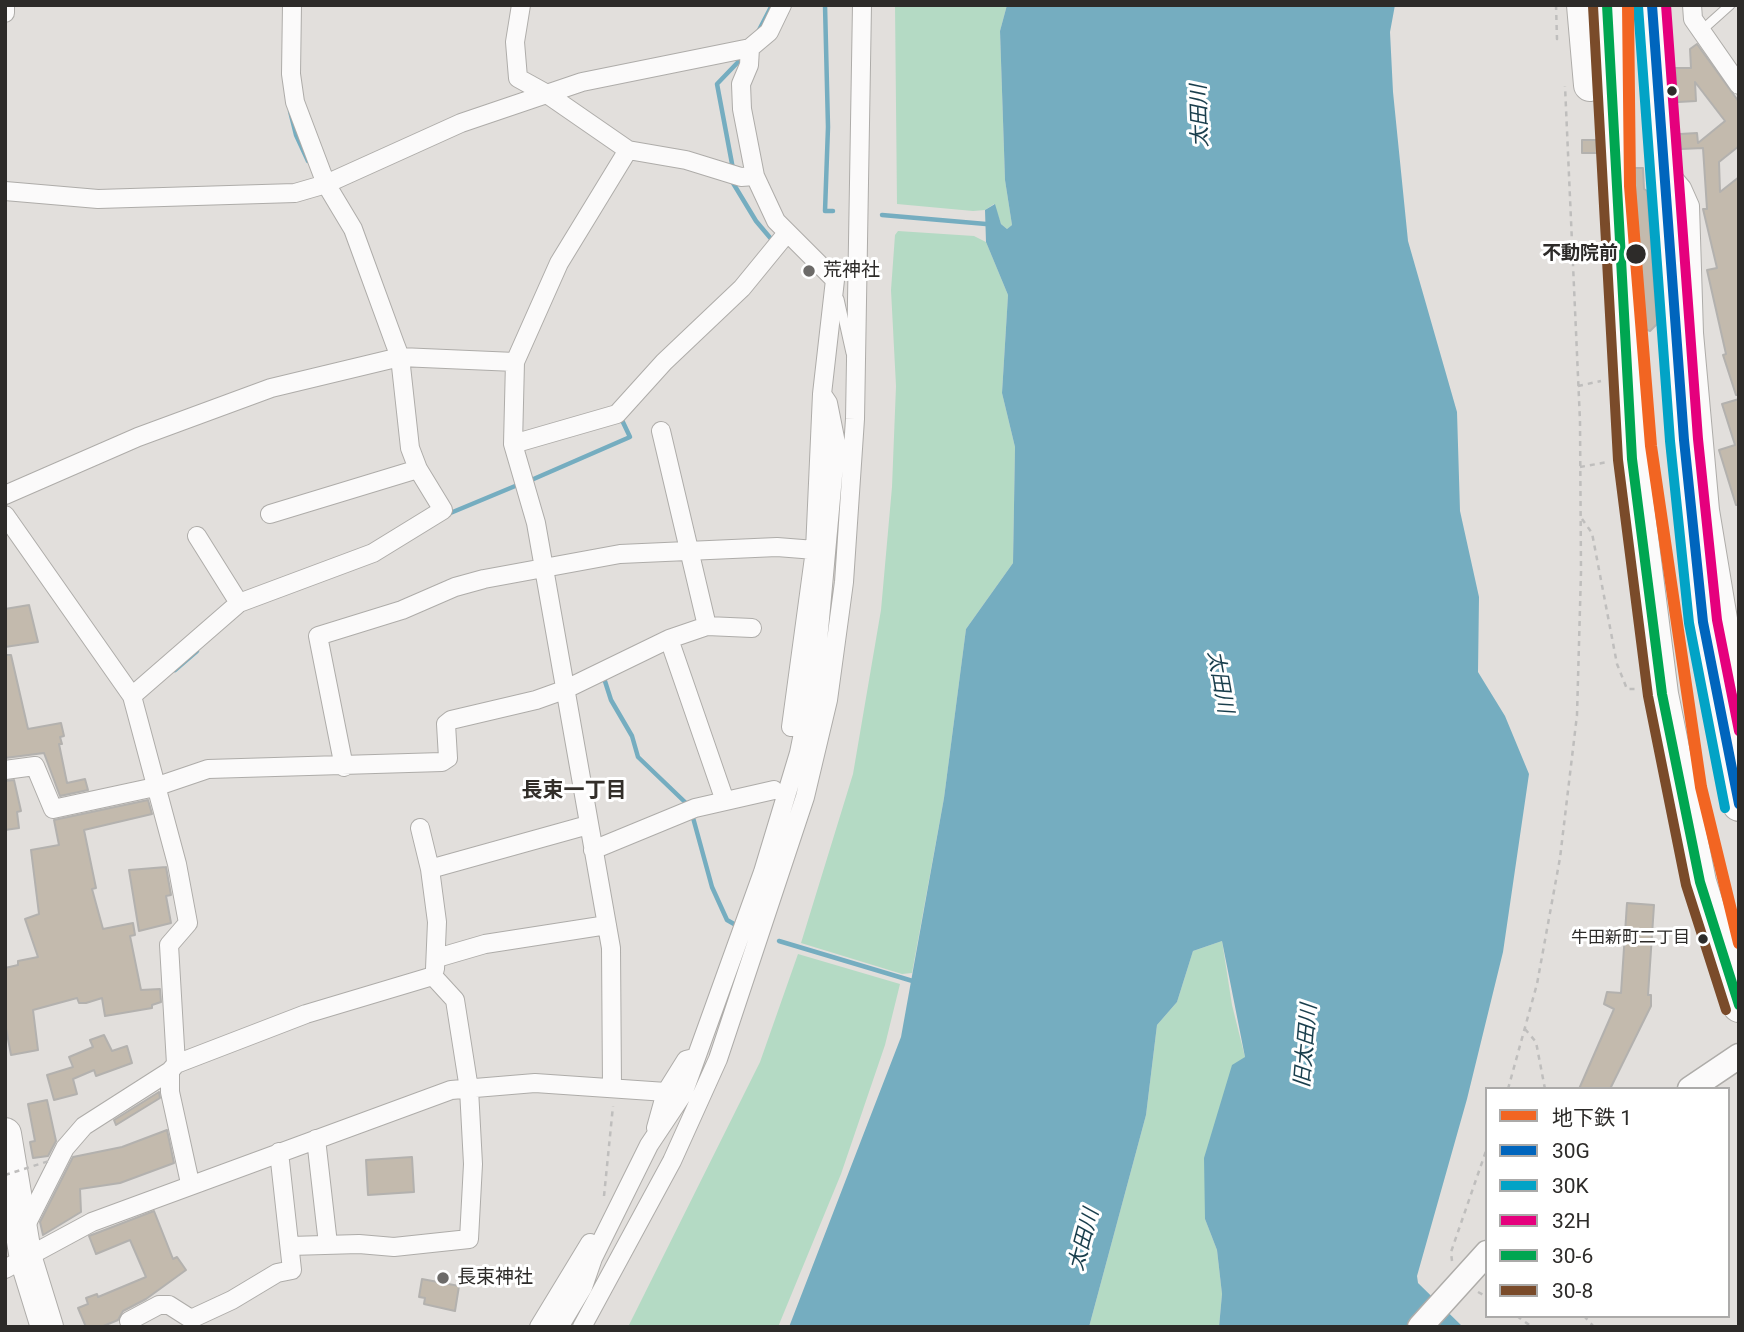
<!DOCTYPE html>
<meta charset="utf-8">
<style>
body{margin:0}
#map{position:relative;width:1744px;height:1332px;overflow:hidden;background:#e2dfdc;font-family:Roboto,"Noto Sans JP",sans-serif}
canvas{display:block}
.frame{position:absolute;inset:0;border:7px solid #2d2b29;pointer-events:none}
.legend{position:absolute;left:1485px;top:1087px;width:245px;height:231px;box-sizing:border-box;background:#fff;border:2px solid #abaaa9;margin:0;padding:9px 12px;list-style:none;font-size:21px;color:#2d2b29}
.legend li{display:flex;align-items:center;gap:14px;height:35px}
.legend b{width:35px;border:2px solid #abaaa9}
</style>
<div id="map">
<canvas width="1744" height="1332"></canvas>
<div class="frame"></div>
<ul class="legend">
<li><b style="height:9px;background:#f26522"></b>地下鉄 1</li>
<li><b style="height:9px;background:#0065bd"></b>30G</li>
<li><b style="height:9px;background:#02a3c6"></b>30K</li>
<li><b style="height:9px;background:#e5007d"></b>32H</li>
<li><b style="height:9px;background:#00a651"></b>30-6</li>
<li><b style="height:9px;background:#7a4b2a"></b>30-8</li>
</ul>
</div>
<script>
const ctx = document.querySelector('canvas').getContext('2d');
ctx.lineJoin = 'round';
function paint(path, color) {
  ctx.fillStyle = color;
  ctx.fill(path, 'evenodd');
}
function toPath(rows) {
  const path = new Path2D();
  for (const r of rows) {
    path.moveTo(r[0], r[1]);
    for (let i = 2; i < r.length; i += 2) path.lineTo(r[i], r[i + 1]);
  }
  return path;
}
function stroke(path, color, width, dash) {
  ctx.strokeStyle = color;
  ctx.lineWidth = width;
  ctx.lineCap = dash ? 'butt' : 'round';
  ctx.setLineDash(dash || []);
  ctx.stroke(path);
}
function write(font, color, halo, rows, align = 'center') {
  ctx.font = font + ' Roboto,"Noto Sans JP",sans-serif';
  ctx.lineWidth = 6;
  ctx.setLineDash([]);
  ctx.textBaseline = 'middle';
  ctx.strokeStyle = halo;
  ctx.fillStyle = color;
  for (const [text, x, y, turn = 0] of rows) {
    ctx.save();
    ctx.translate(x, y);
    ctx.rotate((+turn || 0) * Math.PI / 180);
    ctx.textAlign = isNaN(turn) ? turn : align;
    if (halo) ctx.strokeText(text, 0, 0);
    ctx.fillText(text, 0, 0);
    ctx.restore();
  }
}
paint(toPath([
 [895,5,1007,5,1000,31,1005,180,1012,225,1007,229,1001,224,994,204,985,210,973,211,897,204],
 [898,231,974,236,986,242,1008,295,1002,393,1015,447,1013,563,966,629,944,798,912,973,902,974,801,943,853,774,881,610,892,487,896,386,891,290,895,235],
 [1222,941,1232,1005,1245,1057,1205,1219,1217,1250,1222,1294,1219,1327,1089,1327,1146,1115,1157,1025,1177,1002,1193,951],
 [798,954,900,984,885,1045,841,1174,778,1327,628,1327,760,1062]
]), '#b4dac4');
paint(toPath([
 [1007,5,1395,5,1390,32,1393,92,1408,241,1457,412,1460,511,1479,597,1478,672,1505,716,1529,774,1503,952,1467,1099,1417,1276,1418,1283,1463,1327,1219,1327,1222,1294,1217,1250,1205,1219,1204,1158,1232,1065,1245,1057,1222,941,1193,951,1177,1002,1157,1025,1146,1115,1089,1327,789,1327,901,1037,944,798,966,629,1013,563,1015,447,1002,393,1008,295,986,242,985,210,995,204,1001,224,1007,229,1012,225,1005,180,1000,31]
]), '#75adc0');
stroke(toPath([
 [825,5,828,127,825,211,833,211],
 [758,32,772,5],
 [290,111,296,135,308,161],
 [733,169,717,84,741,59],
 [733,183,756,221,772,240],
 [882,215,986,224],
 [529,481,630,437,621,418],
 [448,514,520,484],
 [175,670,197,651],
 [603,675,611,700,632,736,638,757,687,804],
 [692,814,712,887,727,920,734,924],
 [779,941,916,982]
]), '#75adc0', 4.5);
const building = toPath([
 [1697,44,1739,102,1739,146,1719,162,1720,192,1739,177,1739,395,1736,395,1723,355,1726,354,1707,270,1717,268,1703,209,1707,209,1703,148,1681,149,1680,134,1697,133,1698,143,1725,121,1695,82,1696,101,1678,102,1675,68,1691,68,1690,49,1697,44],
 [1582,140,1596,140,1597,153,1582,153,1582,140],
 [1634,168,1643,168,1644,189,1647,191,1657,324,1650,331,1643,328,1634,168],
 [1739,399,1739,505,1736,505,1719,450,1735,445,1722,404,1739,399],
 [29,605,38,642,5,647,5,609,29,605],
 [5,655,11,655,28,729,61,723,64,736,60,737,62,744,59,744,67,783,85,779,88,790,60,796,44,753,5,758,5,655],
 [14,780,21,811,17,812,19,828,5,830,5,781,14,780],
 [148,800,152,814,84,830,96,888,92,889,103,929,133,923,135,935,130,936,141,990,160,989,161,1002,152,1005,152,1008,105,1016,102,998,86,1003,79,1003,77,998,33,1010,38,1050,11,1055,5,1023,5,968,18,965,18,961,38,957,25,919,39,914,31,850,59,845,54,820,148,800],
 [166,867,171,895,166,896,171,923,139,931,129,870,166,867],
 [1627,903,1654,905,1648,995,1651,995,1651,1006,1610,1089,1579,1089,1614,1009,1604,1004,1607,992,1621,993,1627,903],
 [104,1035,112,1051,127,1046,132,1063,96,1076,94,1070,73,1079,77,1094,54,1100,47,1075,73,1067,69,1057,93,1047,90,1040,104,1035],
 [159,1092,160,1098,116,1125,114,1120,159,1092],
 [47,1100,56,1141,48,1156,33,1158,30,1142,35,1141,28,1104,47,1100],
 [167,1130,174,1163,120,1183,80,1189,81,1212,43,1235,40,1222,73,1157,122,1147,167,1130],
 [412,1157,414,1192,368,1195,366,1160,412,1157],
 [154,1211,173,1259,177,1257,186,1270,146,1299,123,1311,118,1320,101,1327,86,1327,78,1308,88,1304,86,1298,97,1294,98,1297,146,1277,130,1240,96,1254,89,1236,154,1211],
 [422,1279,459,1286,455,1311,424,1304,425,1298,419,1297,422,1279]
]);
paint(building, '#c3baad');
stroke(building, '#b3b1ae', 2);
const lane = toPath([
 [1701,31,1730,5],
 [839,299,851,353]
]);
const street = toPath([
 [521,5,515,42,518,78,547,94,628,150,686,160,741,177,755,176],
 [1692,5,1693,19,1739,85],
 [5,7,5,13],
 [750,48,749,65,741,84,742,109,755,176,776,221,835,280,822,394,815,550,791,727],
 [1666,169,1682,188,1690,206,1694,333,1710,510,1739,685],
 [5,191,98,199,295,193,326,184,461,123,582,82,750,48,769,32,782,5],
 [661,431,707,626],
 [513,444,617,414,664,362,742,288,787,233],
 [5,495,138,437,271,388,400,357,515,362],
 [270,514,418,469],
 [5,515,132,696,177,864,188,923,169,945,176,1064,170,1071,170,1092,190,1183],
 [197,536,239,603],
 [669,639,725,801],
 [132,696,239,603,373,553,443,510,418,469,410,448,400,357,395,344,353,229,326,184,295,102,291,74,292,5],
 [344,767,318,636,402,610,455,587,484,579,620,554,777,547,815,550],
 [5,770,35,766,53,809,155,787,208,769,442,762,448,758,446,724,451,720,536,700,564,690,669,639,707,626,752,628],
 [420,828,430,869,437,922,435,969],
 [593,850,695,808,774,790],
 [430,869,588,825],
 [437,958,485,944,607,925],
 [176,1064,306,1014,433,976,455,1000,469,1089,473,1164,469,1239,394,1247,359,1244,290,1246],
 [612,1088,611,948,536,523,513,444,515,362,559,263,628,150],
 [656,1128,666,1092,686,1060,694,1058],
 [316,1139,328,1244],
 [22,1233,65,1148,84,1126,170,1071],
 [5,1269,92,1222,451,1090,535,1083,666,1092],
 [129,1321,159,1305,169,1305,191,1319,232,1300,277,1273,292,1270,279,1152],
 [539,1327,590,1243],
 [559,1327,583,1287,593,1258,649,1145,683,1094,763,872,799,753,815,674,836,443,828,403,822,394],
 [582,1327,672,1161,718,1059,805,797,828,700,844,582,855,419,862,5]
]);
const secondary = toPath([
 [1690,1089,1739,1056],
 [1420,1327,1487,1253]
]);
const highway = toPath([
 [1583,5,1590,85],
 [1607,5,1632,459,1662,694,1700,882,1739,1006],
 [1652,5,1684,440,1703,622,1739,805],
 [5,1134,26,1259,47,1327]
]);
stroke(lane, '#aeaca9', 11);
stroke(street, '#aeaca9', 20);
stroke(secondary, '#aeaca9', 27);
stroke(highway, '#aeaca9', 34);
stroke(toPath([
 [1556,5,1557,39,1562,38],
 [1578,386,1601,381],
 [1580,467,1608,462],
 [1582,519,1592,533,1617,664,1627,689,1635,689],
 [1525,1029,1536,1042,1545,1089],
 [1508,1089,1537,984,1560,858,1577,715,1581,572,1580,421,1565,86],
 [604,1196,613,1106],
 [1452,1261,1451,1252,1487,1148],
 [1478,1292,1487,1297],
 [1517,1316,1532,1327],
 [1584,1316,1594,1327]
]), '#bfbebd', 2.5, [5, 5]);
stroke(lane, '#fbfafa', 9);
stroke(street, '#fbfafa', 18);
stroke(secondary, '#fbfafa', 24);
stroke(highway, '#fbfafa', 32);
stroke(toPath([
 [5,1175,49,1161]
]), '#bfbebd', 2.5, [5, 5]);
stroke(toPath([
 [1652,5,1684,440,1703,622,1739,804]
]), '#0065bd', 10);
stroke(toPath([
 [1638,6,1670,441,1689,623,1725,808]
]), '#02a3c6', 10);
stroke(toPath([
 [1666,5,1698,439,1717,620,1739,731]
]), '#e5007d', 10);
stroke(toPath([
 [1607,5,1632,459,1662,694,1700,882,1739,1005]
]), '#00a651', 10);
stroke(toPath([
 [1593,6,1618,460,1648,696,1686,885,1726,1010]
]), '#7a4b2a', 10);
stroke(toPath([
 [1628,5,1630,186,1651,446,1701,787,1739,943]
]), '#f26522', 12);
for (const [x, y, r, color] of [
 [1672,91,6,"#2d2b29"],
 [1636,254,11,"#2d2b29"],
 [809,271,7,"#6c6a68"],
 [1703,939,6,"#2d2b29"],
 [443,1278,7,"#6c6a68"]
]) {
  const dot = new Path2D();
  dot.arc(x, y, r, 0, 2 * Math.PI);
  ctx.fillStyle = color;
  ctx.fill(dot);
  stroke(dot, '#fff', 2.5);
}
write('17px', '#2d2b29', '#fff', [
 ["牛田新町二丁目",1690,939]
], 'right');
write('bold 19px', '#2d2b29', '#fff', [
 ["不動院前",1618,254]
], 'right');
write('19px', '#2d2b29', '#fff', [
 ["荒神社",823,271],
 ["長束神社",457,1278]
], 'left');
write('italic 21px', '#193e4c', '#fff', [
 ["太田川",1201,116,-92],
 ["太田川",1219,682,80],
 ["旧太田川",1307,1046,-85],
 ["太田川",1085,1240,-75]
]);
write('bold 21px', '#332f2a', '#fff', [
 ["長束一丁目",574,792]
]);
</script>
